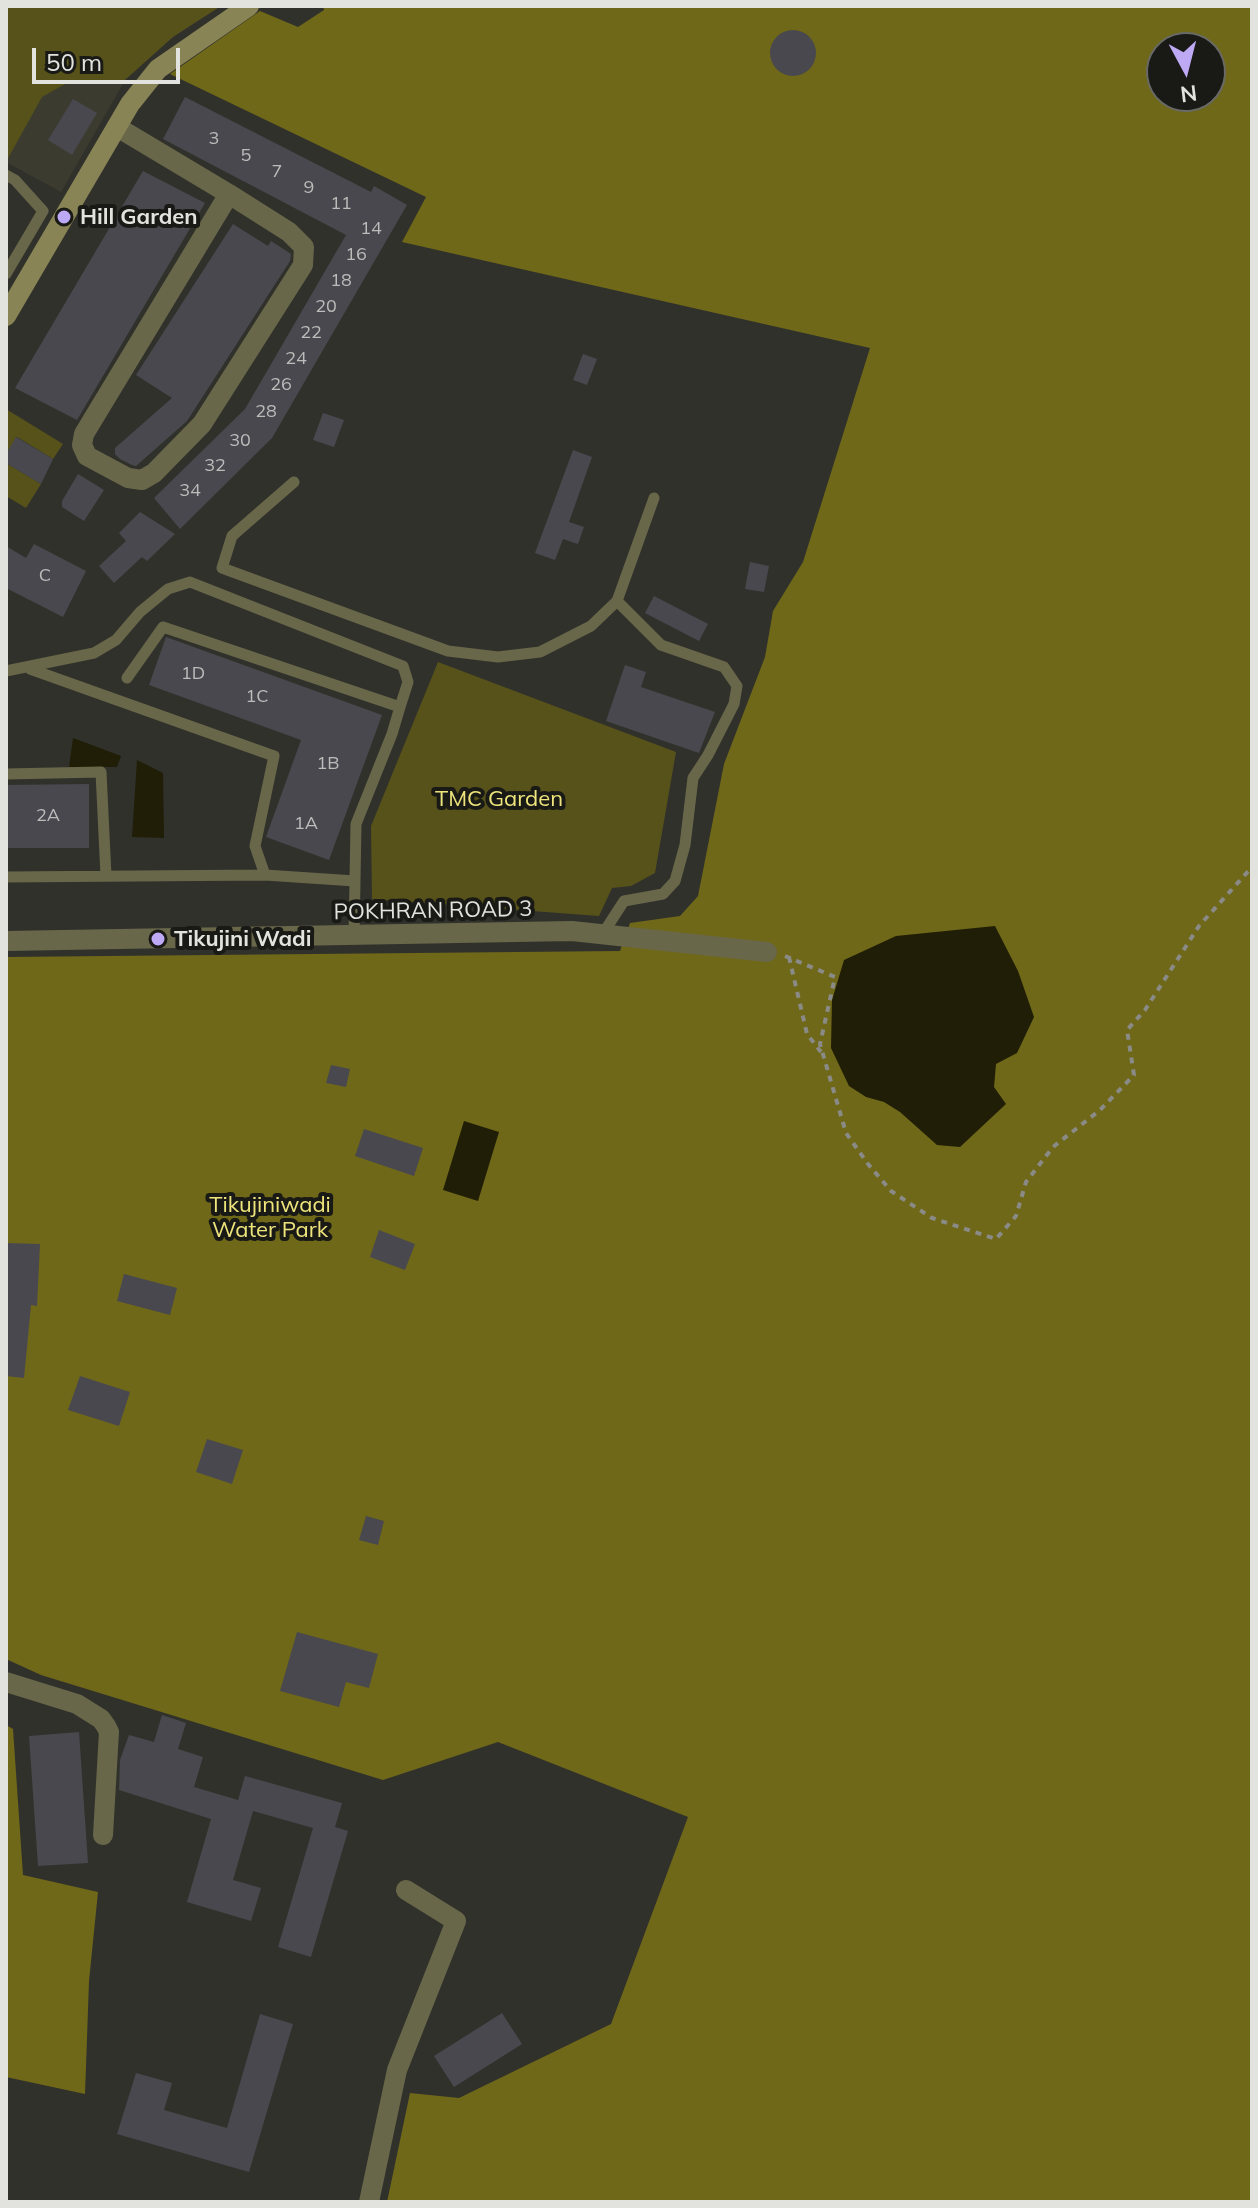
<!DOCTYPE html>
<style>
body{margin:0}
#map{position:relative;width:1258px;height:2208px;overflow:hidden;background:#31312c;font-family:Mulish,sans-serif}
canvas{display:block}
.frame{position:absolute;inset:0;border:8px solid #e2e2df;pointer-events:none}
.north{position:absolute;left:1146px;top:32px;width:80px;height:80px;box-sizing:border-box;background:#191916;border:2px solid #696966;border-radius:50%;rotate:173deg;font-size:22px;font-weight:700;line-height:32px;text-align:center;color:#e2e2df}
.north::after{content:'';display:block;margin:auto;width:28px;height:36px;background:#bea9f5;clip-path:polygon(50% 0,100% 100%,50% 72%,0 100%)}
.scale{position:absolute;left:32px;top:48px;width:148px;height:36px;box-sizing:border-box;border:4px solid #e2e2df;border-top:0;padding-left:10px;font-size:24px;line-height:28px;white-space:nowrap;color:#e2e2df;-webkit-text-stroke:6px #191916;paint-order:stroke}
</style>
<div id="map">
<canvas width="1258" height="2208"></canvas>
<div class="frame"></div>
<div class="north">N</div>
<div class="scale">50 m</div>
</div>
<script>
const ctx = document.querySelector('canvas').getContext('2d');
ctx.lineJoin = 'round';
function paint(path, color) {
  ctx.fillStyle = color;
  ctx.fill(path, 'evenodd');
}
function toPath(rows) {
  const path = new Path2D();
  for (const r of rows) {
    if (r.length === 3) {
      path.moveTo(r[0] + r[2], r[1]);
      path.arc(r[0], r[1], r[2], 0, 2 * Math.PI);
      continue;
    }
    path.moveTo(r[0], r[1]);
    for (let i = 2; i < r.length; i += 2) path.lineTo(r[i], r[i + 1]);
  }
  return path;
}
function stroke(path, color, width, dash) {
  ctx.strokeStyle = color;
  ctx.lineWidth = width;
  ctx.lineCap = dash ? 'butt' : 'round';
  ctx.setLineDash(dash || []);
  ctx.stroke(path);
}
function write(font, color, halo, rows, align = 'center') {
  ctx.font = font + ' Mulish,sans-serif';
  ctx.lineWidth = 8;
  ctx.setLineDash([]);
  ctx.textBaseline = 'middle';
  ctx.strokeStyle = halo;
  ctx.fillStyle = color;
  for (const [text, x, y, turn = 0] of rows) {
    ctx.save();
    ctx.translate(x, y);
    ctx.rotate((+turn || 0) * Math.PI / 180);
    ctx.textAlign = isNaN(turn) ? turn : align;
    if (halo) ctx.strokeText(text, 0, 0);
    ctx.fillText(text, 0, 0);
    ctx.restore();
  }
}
paint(toPath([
 [125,80,61,192,6,162,41,97,67,83]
]), '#3b3b2f');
paint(toPath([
 [6,6,221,6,173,37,125,80,67,83,42,97,6,162],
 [6,409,63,444,53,459,17,437,6,454],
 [6,463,41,484,26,508,6,496],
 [438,662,676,752,655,873,631,886,612,888,599,916,372,899,371,826]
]), '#57521a');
paint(toPath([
 [323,6,1252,6,1252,2202,387,2202,410,2093,459,2098,611,2024,688,1817,498,1742,383,1780,41,1675,6,1659,6,957,620,951,630,923,680,916,698,896,724,764,765,657,773,611,803,562,870,348,402,242,426,197,170,74,260,11,298,27,324,10],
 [1162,48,1210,48,1210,96,1162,96],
 [6,1725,13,1729,23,1875,98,1892,89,1981,85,2094,6,2077]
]), '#6f6819');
paint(toPath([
 [73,738,121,756,117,767,69,767],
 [137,760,163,773,164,838,132,837],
 [995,926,1018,971,1034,1017,1017,1053,996,1064,994,1087,1006,1104,960,1147,937,1145,900,1112,884,1102,866,1097,849,1086,831,1048,832,1000,844,960,896,936],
 [464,1121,499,1132,478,1201,443,1190]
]), '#201e06');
paint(toPath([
 [793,53,23],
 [185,97,371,192,374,186,407,205,272,438,180,529,154,498,245,409,346,235,163,139],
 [73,99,97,113,72,155,48,140],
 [143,171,205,203,77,420,15,388],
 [233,224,268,246,271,241,291,254,290,261,187,421,136,466,132,465,120,459,115,454,115,448,172,398,136,375],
 [583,354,597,359,587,385,573,380],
 [323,413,344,420,334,447,313,440],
 [16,437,53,459,41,484,6,463,6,454],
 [573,450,592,457,569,522,584,527,578,544,563,539,555,560,535,553],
 [78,474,104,490,84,521,62,507,62,501],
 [140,512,175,534,147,561,142,557,114,583,99,566,126,541,119,533],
 [34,544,86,571,63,617,6,588,6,546,26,558],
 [750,562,769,566,764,592,745,589],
 [654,596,708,624,699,641,645,613],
 [166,637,382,715,329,860,266,837,301,740,149,685],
 [625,665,646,672,641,687,715,712,699,753,606,721],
 [89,784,89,848,6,848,6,785],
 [331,1065,350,1069,346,1087,326,1083],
 [364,1129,423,1148,414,1176,355,1156],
 [379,1230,415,1244,405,1270,370,1257],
 [6,1243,40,1244,37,1306,31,1305,24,1378,6,1376],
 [124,1274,177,1288,170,1315,117,1301],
 [80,1376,130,1392,119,1426,68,1410],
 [207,1439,243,1450,232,1484,196,1472],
 [366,1516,384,1521,378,1545,359,1540],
 [297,1632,378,1654,369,1688,346,1682,339,1707,280,1691],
 [162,1715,186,1723,178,1749,203,1757,194,1787,238,1800,245,1776,342,1803,335,1827,348,1831,311,1957,278,1947,313,1828,253,1811,233,1880,261,1888,251,1921,187,1902,211,1819,119,1790,120,1760,129,1735,154,1742],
 [79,1732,88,1863,38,1866,29,1736],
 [502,2013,522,2044,454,2087,434,2056],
 [260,2014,293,2024,249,2172,117,2134,136,2073,172,2083,164,2110,227,2128]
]), '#49484e');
stroke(toPath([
 [785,956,835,977,820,1044,846,1133,868,1164,891,1191,932,1218,996,1239,1016,1216,1026,1182,1053,1147,1100,1110,1134,1075,1127,1030,1145,1010,1199,926,1252,867],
 [789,957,807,1034,821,1052]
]), '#8a8a86', 4, [6, 6]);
stroke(toPath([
 [6,175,15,180,43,211,6,274],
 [294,482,232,536,222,568,448,651,498,657,540,652,591,626,617,601],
 [30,669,274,756,255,846,265,875,355,881],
 [6,671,94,653,116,640,140,612,168,589,190,582,403,666,408,682,400,707,392,734,356,824,354,937],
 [127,678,163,627,400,707],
 [6,774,101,772,106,876],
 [6,877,265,875],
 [602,935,624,901,663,894,675,881,685,845,693,778,708,755,734,704,737,686,724,667,661,645,617,601,654,498]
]), '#696749', 11);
stroke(toPath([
 [117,127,229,194,289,232,304,247,303,265,202,424,154,473,142,480,128,478,87,456,82,445,84,434,229,194],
 [6,941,572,931,767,952],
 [6,1682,77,1704,101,1719,106,1726,109,1732,103,1835],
 [369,2202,397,2070,456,1921,406,1890]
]), '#696749', 20);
stroke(toPath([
 [6,316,130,104,158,69,249,6]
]), '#888455', 20);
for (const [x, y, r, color] of [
 [64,217,8,"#bea9f5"],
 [158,939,8,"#bea9f5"]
]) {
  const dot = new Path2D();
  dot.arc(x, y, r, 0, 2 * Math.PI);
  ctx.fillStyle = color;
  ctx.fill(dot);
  stroke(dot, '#191916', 3);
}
write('18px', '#bcbcbb', null, [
 ["3",214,139],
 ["5",246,156],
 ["7",277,172],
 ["9",309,188],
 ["11",341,204],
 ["14",371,229],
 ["16",356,255],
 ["18",341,281],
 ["20",326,307],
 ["22",311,333],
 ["24",296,359],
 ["26",281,385],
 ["28",266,412],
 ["30",240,441],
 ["32",215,466],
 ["34",190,491],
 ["C",45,576],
 ["1D",193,674],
 ["1C",257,697],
 ["1B",328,764],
 ["2A",48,816],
 ["1A",306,824]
]);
write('bold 22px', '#e2e2df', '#191916', [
 ["Hill Garden",80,217],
 ["Tikujini Wadi",174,939]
], 'left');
write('22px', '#ede47b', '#191916', [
 ["TMC Garden",499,799],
 ["Tikujiniwadi",270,1205],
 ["Water Park",270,1230]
]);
write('22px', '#e2e2df', '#191916', [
 ["POKHRAN ROAD 3",433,911,-1]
]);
</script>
